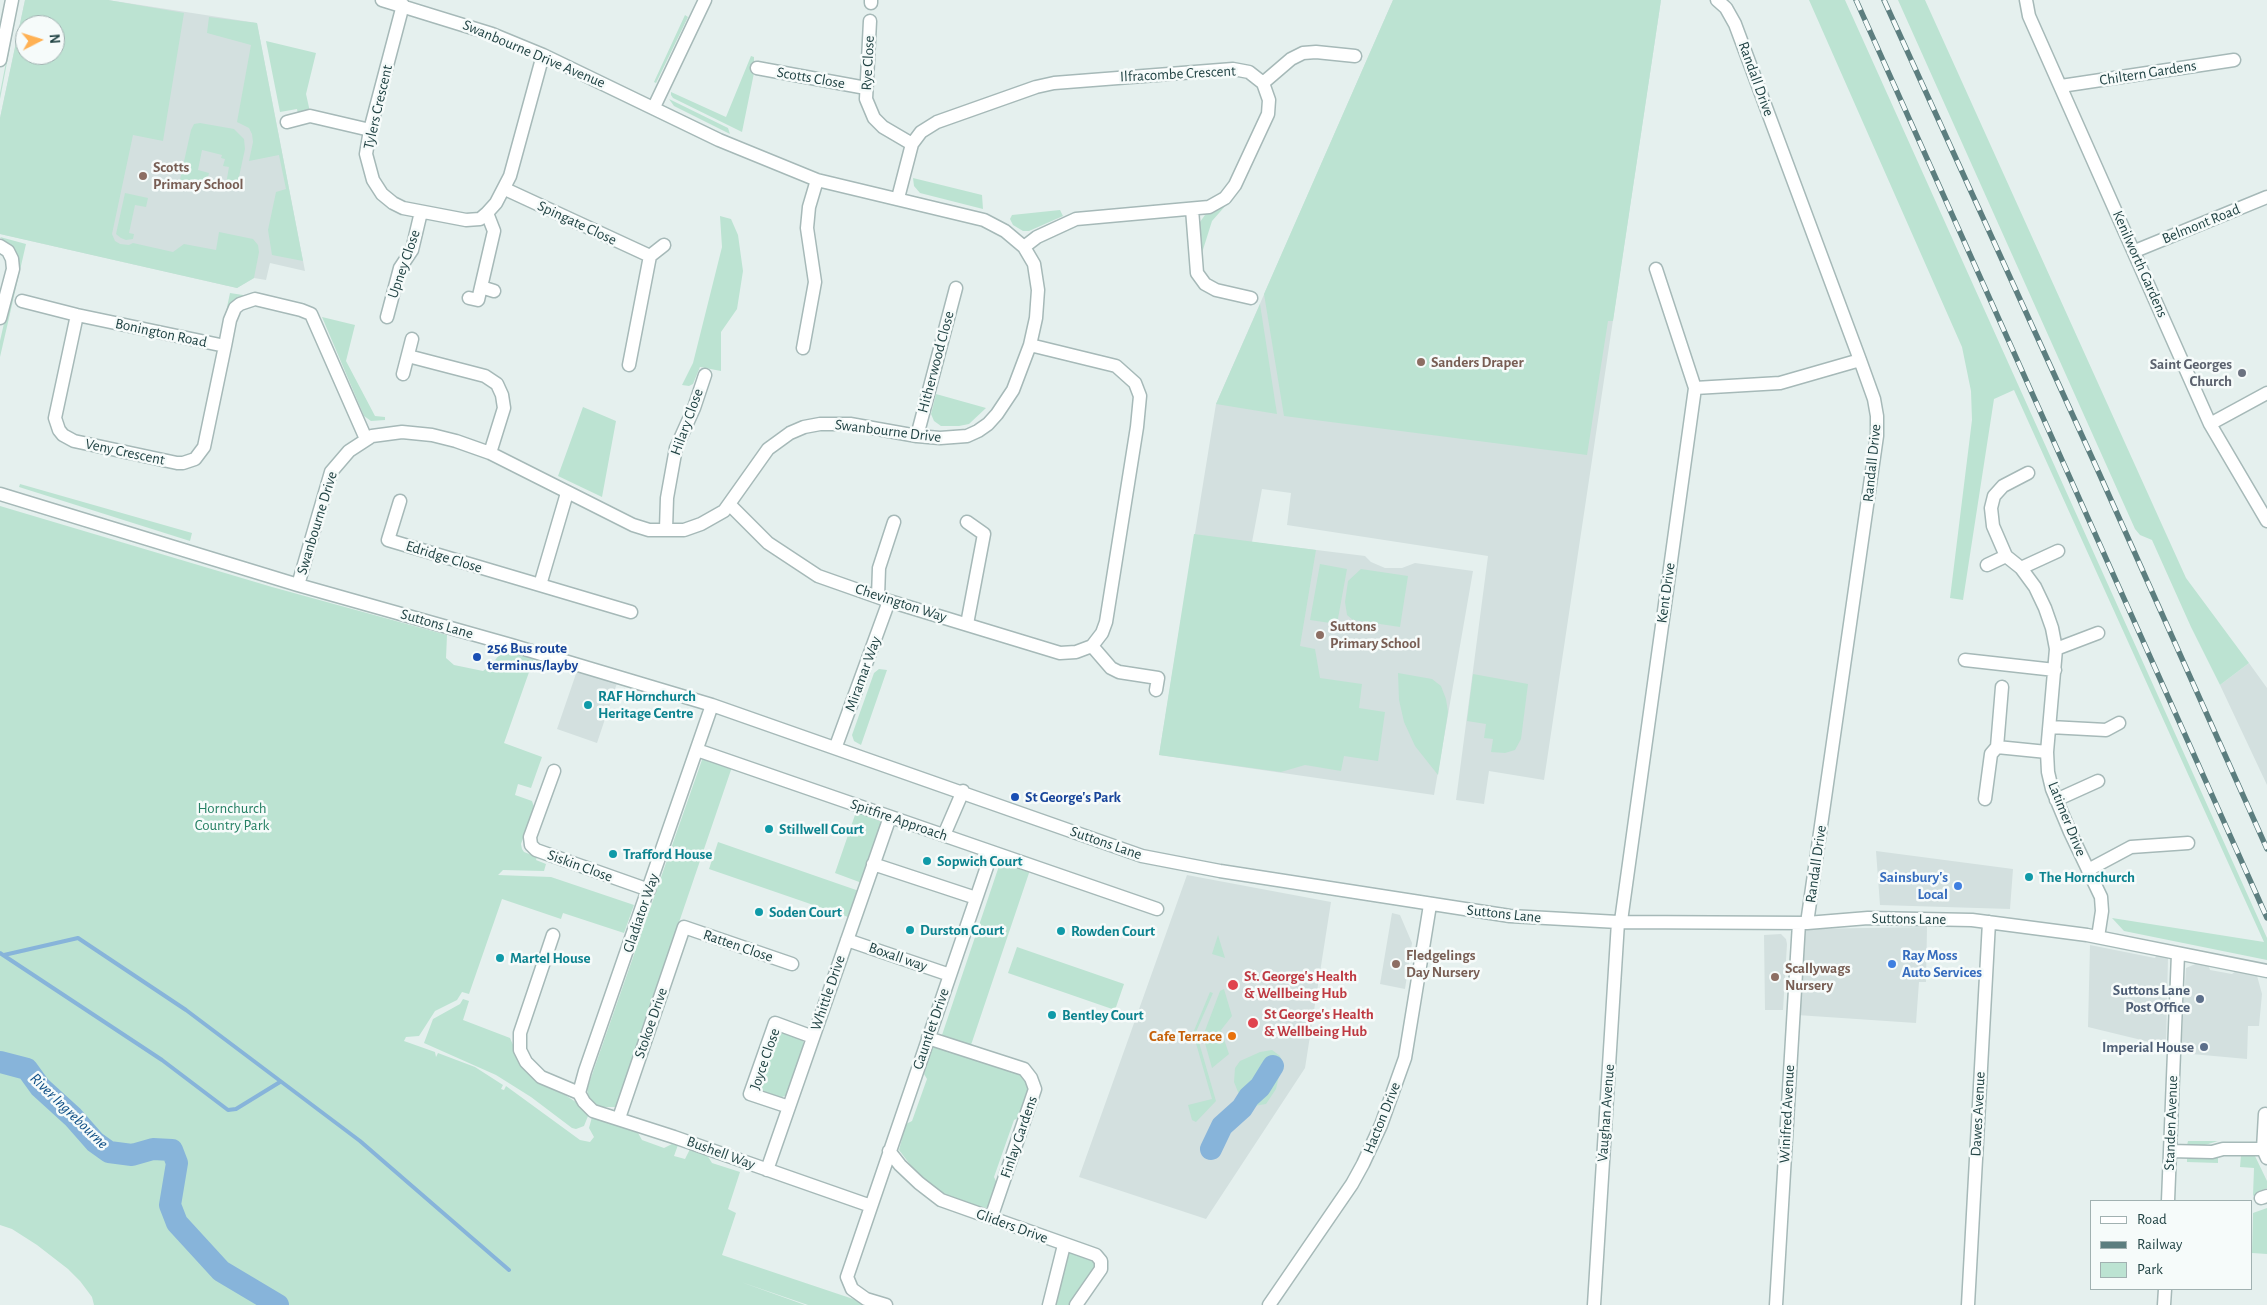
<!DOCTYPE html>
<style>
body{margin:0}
#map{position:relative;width:2267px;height:1305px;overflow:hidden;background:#e5f0ee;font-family:"Alegreya Sans",sans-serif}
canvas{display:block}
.legend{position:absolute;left:2090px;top:1200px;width:162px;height:90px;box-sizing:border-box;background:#f6fbfa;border:1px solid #a1b1b1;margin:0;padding:6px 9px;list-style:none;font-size:15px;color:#214344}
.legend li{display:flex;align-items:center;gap:10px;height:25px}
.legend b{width:25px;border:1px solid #a1b1b1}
.north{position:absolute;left:15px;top:15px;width:50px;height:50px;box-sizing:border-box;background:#f6fbfa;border:1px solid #a1b1b1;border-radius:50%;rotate:85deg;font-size:14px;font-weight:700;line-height:20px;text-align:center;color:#214344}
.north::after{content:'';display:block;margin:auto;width:18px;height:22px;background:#ffb153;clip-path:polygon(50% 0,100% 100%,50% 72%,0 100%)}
</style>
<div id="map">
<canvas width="2267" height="1305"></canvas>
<ul class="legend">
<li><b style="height:6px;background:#fff"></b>Road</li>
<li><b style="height:6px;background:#5c7e7f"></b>Railway</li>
<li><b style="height:14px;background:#bce3d2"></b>Park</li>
</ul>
<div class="north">N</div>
</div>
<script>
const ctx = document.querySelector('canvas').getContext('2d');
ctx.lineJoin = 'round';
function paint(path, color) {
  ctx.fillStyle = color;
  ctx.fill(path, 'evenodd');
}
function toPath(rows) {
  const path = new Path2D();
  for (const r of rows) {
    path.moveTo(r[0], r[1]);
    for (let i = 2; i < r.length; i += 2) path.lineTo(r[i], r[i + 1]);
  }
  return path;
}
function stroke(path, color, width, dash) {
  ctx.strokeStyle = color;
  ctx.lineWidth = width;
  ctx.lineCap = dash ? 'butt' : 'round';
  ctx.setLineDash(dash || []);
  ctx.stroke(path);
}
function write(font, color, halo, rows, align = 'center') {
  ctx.font = font + ' "Alegreya Sans",sans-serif';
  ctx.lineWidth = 5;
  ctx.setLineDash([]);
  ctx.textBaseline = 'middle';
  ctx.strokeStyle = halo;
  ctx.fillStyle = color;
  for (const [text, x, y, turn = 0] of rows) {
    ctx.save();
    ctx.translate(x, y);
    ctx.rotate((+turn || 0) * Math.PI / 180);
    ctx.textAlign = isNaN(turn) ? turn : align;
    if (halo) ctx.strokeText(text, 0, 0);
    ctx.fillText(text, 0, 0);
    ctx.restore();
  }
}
paint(toPath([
 [25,0,108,0,257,23,305,271,270,263,266,280,254,278,237,288,0,234,0,118],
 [25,25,55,25,55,55,25,55],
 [1393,0,1661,0,1544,780,1489,771,1484,804,1456,800,1488,556,1287,525,1291,493,1262,489,1252,542,1365,556,1371,562,1385,568,1402,568,1415,563,1473,571,1434,795,1159,755,1216,404],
 [2249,663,2267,688,2267,785,2220,685],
 [578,668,618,680,597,743,557,729],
 [1876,851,2013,869,2010,909,1880,905],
 [1187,875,1331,902,1305,1068,1206,1219,1079,1177],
 [1392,913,1400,915,1412,943,1405,989,1380,984],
 [1927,927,1926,982,1919,982,1916,1023,1797,1015,1805,929],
 [1781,934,1786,939,1787,944,1783,1010,1765,1010,1764,935],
 [2090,945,2155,958,2157,955,2168,957,2166,1046,2088,1027],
 [2200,962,2208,964,2210,970,2232,974,2238,969,2256,972,2262,994,2259,1026,2248,1026,2247,1059,2181,1053,2186,968]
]), '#d3e0df');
paint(toPath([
 [18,0,19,0,0,99,0,93],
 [25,0,108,0,184,13,163,141,133,135,112,234,115,241,120,244,129,245,133,243,173,252,184,244,216,250,219,232,253,239,258,245,259,252,254,278,237,288,0,234,0,118],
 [25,25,55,25,55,55,25,55],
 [1393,0,1661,0,1613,321,1608,321,1587,455,1284,416,1264,294],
 [1809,0,1845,0,2267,938,2267,960,2124,931,2112,918,2264,942,2014,390,1994,399,1963,600,1950,598,1972,420,1971,391,1962,347],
 [1898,0,1925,0,2186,578,2249,663,2220,685,2191,627,2152,540,2140,535,2135,529],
 [685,15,688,17,656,83,654,82],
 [209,17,257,23,303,261,272,255,268,230,276,192,286,189,279,155,249,161,253,142,252,134,249,128,237,122,251,45,207,33],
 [266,41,316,53,306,94,310,112,298,114,297,109,280,112],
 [751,56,754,57,754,73,742,132,673,98,671,95,671,92,726,117],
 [669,99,728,128,730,134,674,106],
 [200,123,234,129,244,139,245,149,237,186,226,184,229,167,223,166,225,159,221,158,222,155,202,150,198,170,209,173,205,190,179,184,191,130,194,124],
 [913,178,982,195,983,209,920,193,914,186],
 [125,193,148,198,146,207,135,205,129,233,134,234,133,239,126,240,121,238,116,234],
 [1222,203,1227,204,1212,221,1201,256,1199,236,1200,222,1207,212],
 [1060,210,1063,216,1029,231,1023,231,1013,225,1010,219,1012,215],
 [720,216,731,219,738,235,743,271,737,309,721,332,721,371,700,367,693,384,689,386,682,385,693,363,722,247],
 [0,237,26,244,0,357,0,341,18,261,13,249],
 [230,293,249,296,235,300,226,312],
 [1260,304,1277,414,1216,404],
 [322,317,355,325,346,361,375,416,385,417,385,420,371,421,364,416],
 [936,394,986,408,969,424,959,426,941,426,934,421,931,414],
 [583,407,616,421,602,497,558,476],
 [20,484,192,533,190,541,19,487],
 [0,506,272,587,447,635,446,658,454,665,483,671,492,664,503,650,534,658,504,743,542,757,531,788,518,784,515,795,532,801,534,807,521,844,522,849,524,852,537,857,536,860,546,864,544,871,503,870,498,875,551,877,634,905,624,933,563,913,561,919,502,899,469,994,462,992,457,1000,435,1011,419,1036,406,1037,404,1041,435,1052,436,1057,438,1053,475,1067,503,1085,501,1089,504,1090,506,1086,580,1140,590,1142,594,1137,589,1128,592,1117,638,1133,642,1140,664,1148,674,1143,678,1145,674,1156,685,1159,690,1149,707,1155,712,1163,740,1172,728,1209,736,1213,722,1255,871,1305,808,1305,741,1282,805,1305,94,1305,92,1297,80,1281,68,1269,37,1245,12,1229,0,1225],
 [1194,534,1316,550,1300,646,1315,649,1320,678,1362,684,1359,708,1385,712,1378,761,1344,756,1341,771,1305,765,1281,772,1159,755],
 [1320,564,1347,569,1337,624,1310,620],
 [1361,569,1408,576,1400,627,1353,620,1347,615,1345,602,1348,581],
 [879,669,887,670,861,745,854,741,852,735,874,673],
 [1398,673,1432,679,1441,686,1446,699,1448,712,1438,775,1415,746,1404,722,1399,700],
 [1473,674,1528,684,1521,739,1515,750,1505,753,1491,752,1493,739,1484,738,1486,724,1467,721],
 [703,757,732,767,616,1107,600,1107,589,1099,587,1089],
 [856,812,883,822,862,883,835,873],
 [718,842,859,891,851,918,709,869],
 [1001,860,1030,870,971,1045,942,1035],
 [1218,935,1225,958,1212,954],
 [1017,947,1124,984,1115,1010,1008,973],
 [1224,989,1232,1016,1221,1030,1229,1054,1212,1068,1203,1036,1220,991],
 [1210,992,1213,993,1196,1032,1216,1101,1196,1122,1192,1120,1188,1105,1212,1099,1193,1033],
 [463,999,469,1001,463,1020,510,1038,523,1068,545,1086,565,1095,579,1104,588,1116,584,1126,576,1129,572,1128,531,1097,496,1075,424,1043,433,1019,460,1004],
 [781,1031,803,1040,804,1044,787,1095,780,1098,762,1092,759,1085,777,1034],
 [935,1046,1021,1074,1025,1077,1029,1089,1020,1117,1014,1120,994,1177,997,1183,988,1207,985,1208,954,1199,941,1192,915,1171,899,1150,906,1124,912,1121,927,1079,924,1074,932,1049],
 [1272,1050,1280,1056,1282,1063,1276,1089,1266,1104,1254,1106,1246,1102,1238,1092,1234,1082,1235,1068,1240,1061,1249,1057,1260,1052],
 [2188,1141,2218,1141,2205,1145,2187,1145],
 [2187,1155,2218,1156,2218,1163,2187,1162],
 [2241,1155,2255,1156,2267,1181,2267,1188,2253,1196,2254,1168,2240,1167],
 [2267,1208,2267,1254,2252,1253,2253,1213],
 [1069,1252,1092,1259,1096,1267,1070,1305,1055,1305]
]), '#bce3d2');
stroke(toPath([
 [0,953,162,1060,228,1110,236,1109,280,1082],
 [4,955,78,938,186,1010,360,1141,509,1270]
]), '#87b4da', 4);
stroke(toPath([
 [0,1062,27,1069,40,1087,73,1117,95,1142,109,1152,132,1155,153,1149,172,1150,177,1163,170,1205,177,1223,221,1271,278,1305],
 [1211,1149,1222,1126,1242,1108,1249,1097,1260,1087,1273,1066]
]), '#87b4da', 22);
const minor = toPath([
 [1717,0,1726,8,1735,24,1860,360,1874,399,1877,416,1877,436,1807,923],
 [2026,0,2029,16,2210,424,2267,521],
 [871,3,871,0],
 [403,5,370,130,366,154,373,180,382,194,393,203,403,208,466,220,480,219,487,213,496,203,510,176,543,55],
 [870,21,866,99,874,118,883,127,912,144],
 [0,60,12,0],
 [757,68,866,88],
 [1263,83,1291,59,1303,53,1316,52,1355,56],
 [2061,86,2234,60],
 [654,107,705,0],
 [287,122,310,116,370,130],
 [505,189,650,256],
 [898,198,912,144,921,132,937,122,1036,87,1054,83,1233,69,1249,72,1263,83,1269,100,1268,114,1235,185,1225,198,1209,207,1076,219,1037,237,1024,247],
 [1192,209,1197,273,1205,284,1216,290,1251,298],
 [0,246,8,251,12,259,13,269,0,318],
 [2135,251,2267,197],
 [481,287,494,291],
 [469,298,478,300,494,231,487,213],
 [22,301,77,315,225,346,230,320,235,308,240,304,255,299,301,310,311,314,366,439],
 [77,315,55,418,59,430,63,435,74,441,177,463,183,463,195,459,204,447,225,346],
 [387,317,400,268,412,250,421,212],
 [803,348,815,282,807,228,809,207,817,180],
 [408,356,485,376,497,384,502,395,504,408,490,453],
 [629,365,650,256,664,245],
 [403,374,412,339],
 [1695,388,1780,383,1860,360],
 [2210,424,2267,393],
 [917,436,956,288],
 [2028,473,2003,486,1994,496,1991,508,1993,526,2006,556,2021,568,2035,587,2045,608,2052,628,2056,649,2047,752,2048,772,2052,789,2070,832,2101,897,2102,911,2098,937],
 [0,494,298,585,511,645,712,705,1142,856,1220,871,1510,916,1618,922,1807,923,1868,918,1972,920,2087,935,2267,971],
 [400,501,388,540,631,612],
 [730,505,768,543,818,576,889,601,1060,653,1076,652,1092,646,1102,633,1106,622,1137,427,1140,396,1135,383,1116,366,1030,345],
 [666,529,667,498,676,448,694,408,705,375],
 [1987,565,2006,556],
 [2021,568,2058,551],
 [298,585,331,472,349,451,372,436,402,432,432,435,456,441,490,453,633,525,649,530,684,530,701,524,724,511,768,449,790,433,804,427,820,424,850,424,917,436,940,438,967,436,978,431,988,424,997,414,1013,390,1030,345,1036,318,1038,290,1034,264,1024,247,1005,231,984,220,817,180,719,140,543,55,492,34,382,0],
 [540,585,567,493],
 [878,597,879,568,894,522],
 [967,624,984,534,967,522],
 [1092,646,1111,668,1119,672,1158,678,1156,690],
 [2056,649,2098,633],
 [1965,660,2055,670],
 [2050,727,2106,730,2119,723],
 [836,746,889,601],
 [1997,747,2047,752],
 [697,750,1157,909],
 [554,771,530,837,531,845,536,850,649,890],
 [1985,799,1991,754,1997,747,2002,687],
 [2056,800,2098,781],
 [944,835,963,791],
 [873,864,976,898],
 [2088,870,2131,847,2188,843],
 [1621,921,1695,388,1656,269],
 [553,935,520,1033,520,1050,526,1062,541,1077,579,1093],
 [847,940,950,975],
 [928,1038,1024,1069,1031,1078,1035,1089,991,1218],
 [579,1093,585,1071,712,705],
 [579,1093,584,1102,593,1111,674,1137,871,1206],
 [789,1107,750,1094,775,1023,813,1037],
 [619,1118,684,927,792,964],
 [2263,1149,2265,1114],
 [889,1151,900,1165,919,1183,941,1200,1096,1255,1101,1261,1101,1269,1076,1305],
 [2170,1151,2212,1152,2223,1149,2263,1149,2267,1158],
 [767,1170,890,817],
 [2261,1198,2267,1196],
 [2168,1201,2178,954],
 [886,1305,866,1299,852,1289,847,1277,992,852],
 [1049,1305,1064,1245],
 [1269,1305,1352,1184,1363,1164,1381,1125,1405,1058,1430,905],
 [1594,1305,1618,922],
 [1776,1305,1799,923],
 [1968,1305,1989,922],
 [2164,1305,2165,1289]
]);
stroke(minor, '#a6b9b8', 15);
stroke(minor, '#fff', 12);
const rail = toPath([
 [1856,0,2267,918],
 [1884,0,2099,473,2267,849]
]);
stroke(rail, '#5c7e7f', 5.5);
stroke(rail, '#f6fbfa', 4, [11]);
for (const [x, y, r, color] of [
 [143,176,5,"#8d6e63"],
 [1421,362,5,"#8d6e63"],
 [2242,373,5,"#6b7280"],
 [1320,635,5,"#8d6e63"],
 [477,657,5,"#1a4fb4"],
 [588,705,5,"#0f9aa8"],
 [1015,797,5,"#1a4fb4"],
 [769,829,5,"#0f9aa8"],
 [613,854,5,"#0f9aa8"],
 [927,861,5,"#0f9aa8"],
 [2029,877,5,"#0f9aa8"],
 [1958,886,5,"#3f7fe0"],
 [759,912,5,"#0f9aa8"],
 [910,930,5,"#0f9aa8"],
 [1061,931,5,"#0f9aa8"],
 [500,958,5,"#0f9aa8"],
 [1396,964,5,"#8d6e63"],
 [1892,964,5,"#3f7fe0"],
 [1775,977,5,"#8d6e63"],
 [1233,985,6,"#e0444e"],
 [2200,999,5,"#5c6f8a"],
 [1052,1015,5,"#0f9aa8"],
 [1253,1023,6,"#e0444e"],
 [1232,1036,5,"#e8710a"],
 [2204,1047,5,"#5c6f8a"]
]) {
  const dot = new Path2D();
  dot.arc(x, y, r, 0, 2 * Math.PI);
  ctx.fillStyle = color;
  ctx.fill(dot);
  stroke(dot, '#f6fbfa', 2);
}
write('15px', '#214344', '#f6fbfa', [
 ["Swanbourne Drive Avenue",534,54,23],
 ["Rye Close",868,63,-87],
 ["Chiltern Gardens",2148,73,-9],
 ["Ilfracombe Crescent",1178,74,-3],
 ["Scotts Close",811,78,10],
 ["Randall Drive",1756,79,70],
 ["Tylers Crescent",378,107,-77],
 ["Spingate Close",577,223,25],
 ["Belmont Road",2201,224,-22],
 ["Upney Close",404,264,-71],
 ["Kenilworth Gardens",2140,264,66],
 ["Bonington Road",161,333,12],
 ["Hitherwood Close",936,362,-75],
 ["Hilary Close",687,422,-70],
 ["Swanbourne Drive",888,431,7],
 ["Veny Crescent",125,452,12],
 ["Randall Drive",1872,463,-84],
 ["Swanbourne Drive",317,523,-73],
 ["Edridge Close",444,557,17],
 ["Kent Drive",1666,593,-82],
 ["Chevington Way",901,603,18],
 ["Suttons Lane",437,624,16],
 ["Miramar Way",863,674,-70],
 ["Latimer Drive",2067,819,68],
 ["Spitfire Approach",899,820,19],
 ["Suttons Lane",1106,843,19],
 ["Randall Drive",1816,864,-82],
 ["Siskin Close",580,866,20],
 ["Gladiator Way",641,913,-71],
 ["Suttons Lane",1504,914,6],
 ["Suttons Lane",1909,919,1],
 ["Ratten Close",738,946,19],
 ["Boxall way",898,957,19],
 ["Whittle Drive",828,993,-71],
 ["Stokoe Drive",651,1023,-71],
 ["Gauntlet Drive",931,1029,-71],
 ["Joyce Close",765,1059,-71],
 ["Vaughan Avenue",1606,1113,-86],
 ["Winifred Avenue",1787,1114,-87],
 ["Dawes Avenue",1978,1114,-87],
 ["Hacton Drive",1382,1118,-68],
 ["Standen Avenue",2171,1123,-88],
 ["Finlay Gardens",1019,1137,-71],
 ["Bushell Way",721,1153,20],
 ["Gliders Drive",1012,1226,20]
]);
write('bold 15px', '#785e54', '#f6fbfa', [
 ["Scotts",153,167],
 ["Primary School",153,184],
 ["Sanders Draper",1431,362],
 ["Suttons",1330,626],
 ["Primary School",1330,643],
 ["Fledgelings",1406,955],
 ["Day Nursery",1406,972],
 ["Scallywags",1785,968],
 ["Nursery",1785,985]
], 'left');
write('bold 15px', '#5b616d', '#f6fbfa', [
 ["Saint Georges",2232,364],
 ["Church",2232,381]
], 'right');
write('bold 15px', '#164399', '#f6fbfa', [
 ["256 Bus route",487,648],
 ["terminus/layby",487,665],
 ["St George's Park",1025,797]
], 'left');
write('bold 15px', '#0d838f', '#f6fbfa', [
 ["RAF Hornchurch",598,696],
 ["Heritage Centre",598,713],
 ["Stillwell Court",779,829],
 ["Trafford House",623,854],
 ["Sopwich Court",937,861],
 ["The Hornchurch",2039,877],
 ["Soden Court",769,912],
 ["Durston Court",920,930],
 ["Rowden Court",1071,931],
 ["Martel House",510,958],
 ["Bentley Court",1062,1015]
], 'left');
write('15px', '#268064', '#f6fbfa', [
 ["Hornchurch",232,808],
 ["Country Park",232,825]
]);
write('bold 15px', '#366cbe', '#f6fbfa', [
 ["Sainsbury's",1948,877],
 ["Local",1948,894],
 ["Ray Moss",1902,955,"left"],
 ["Auto Services",1902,972,"left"]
], 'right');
write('bold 15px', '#be3a42', '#f6fbfa', [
 ["St. George's Health",1244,976],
 ["& Wellbeing Hub",1244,993],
 ["St George's Health",1264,1014],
 ["& Wellbeing Hub",1264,1031]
], 'left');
write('bold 15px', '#4e5e75', '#f6fbfa', [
 ["Suttons Lane",2190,990],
 ["Post Office",2190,1007],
 ["Imperial House",2194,1047]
], 'right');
write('bold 15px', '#c56008', '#f6fbfa', [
 ["Cafe Terrace",1222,1036]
], 'right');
write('italic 16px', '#135288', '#f6fbfa', [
 ["River Ingrebourne",69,1111,44]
]);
</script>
